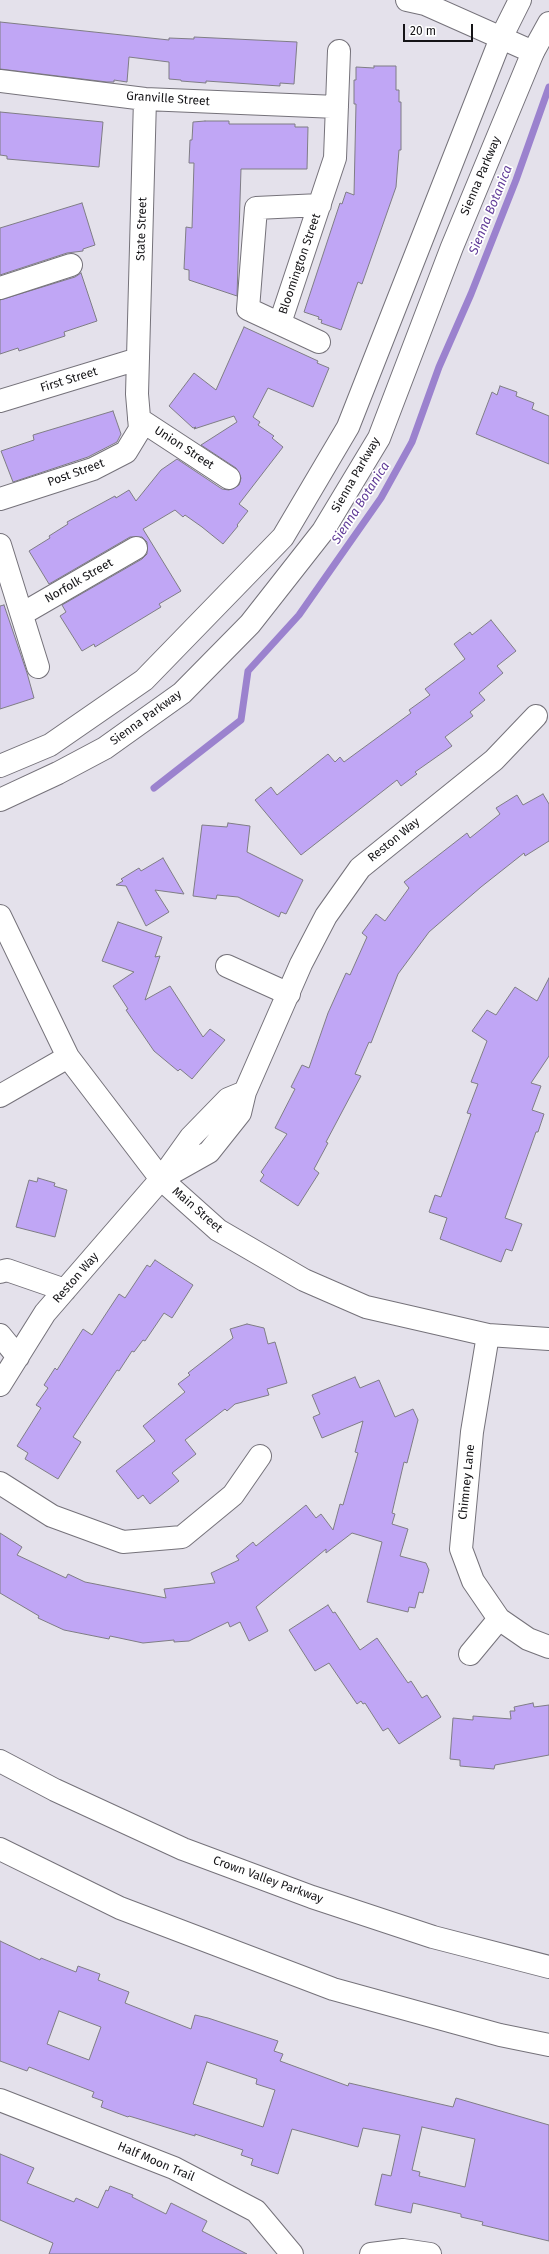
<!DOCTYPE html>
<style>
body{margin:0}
#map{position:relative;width:549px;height:2254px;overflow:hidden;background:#e4e1eb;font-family:"Fira Sans",sans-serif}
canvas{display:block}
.scale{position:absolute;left:403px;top:24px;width:70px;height:18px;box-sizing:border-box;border:2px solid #151417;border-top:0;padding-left:5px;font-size:12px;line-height:14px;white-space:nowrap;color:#151417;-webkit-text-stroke:3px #fff;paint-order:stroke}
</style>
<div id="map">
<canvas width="549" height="2254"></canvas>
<div class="scale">20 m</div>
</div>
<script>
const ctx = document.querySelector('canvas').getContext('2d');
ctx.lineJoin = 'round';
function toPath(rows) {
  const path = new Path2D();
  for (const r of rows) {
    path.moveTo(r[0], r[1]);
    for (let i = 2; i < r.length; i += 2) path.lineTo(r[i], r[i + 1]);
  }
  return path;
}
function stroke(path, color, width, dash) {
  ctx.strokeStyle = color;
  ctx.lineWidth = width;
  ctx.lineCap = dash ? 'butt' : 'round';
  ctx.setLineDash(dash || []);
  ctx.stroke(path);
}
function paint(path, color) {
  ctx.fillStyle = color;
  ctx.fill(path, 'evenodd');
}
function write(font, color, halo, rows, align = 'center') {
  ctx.font = font + ' "Fira Sans",sans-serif';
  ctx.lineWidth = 3.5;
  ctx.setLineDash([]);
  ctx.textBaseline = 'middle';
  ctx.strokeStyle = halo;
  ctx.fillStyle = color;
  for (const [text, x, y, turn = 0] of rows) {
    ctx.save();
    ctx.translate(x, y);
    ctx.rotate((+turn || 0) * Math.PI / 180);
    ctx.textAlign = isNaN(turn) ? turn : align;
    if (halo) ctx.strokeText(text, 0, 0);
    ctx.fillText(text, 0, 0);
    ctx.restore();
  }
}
stroke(toPath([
 [154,788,241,720,248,671,299,615,381,498,412,442,439,367,471,294,516,180,549,87]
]), '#9b82ce', 7);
const building = toPath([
 [0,22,169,40,169,38,194,39,194,37,297,42,294,84,280,83,280,86,206,81,206,83,181,81,181,80,169,79,169,62,129,57,127,82,114,80,114,82,107,82,0,69,0,22],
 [374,66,396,66,396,90,399,90,399,102,401,102,401,150,399,150,396,187,362,284,358,282,341,330,321,323,322,320,318,319,319,317,304,312,340,203,342,204,346,192,354,195,356,104,354,104,354,80,356,80,356,67,374,68,374,66],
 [0,112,103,122,99,167,7,159,7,156,0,155,0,112],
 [205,121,229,121,229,124,295,124,295,127,308,127,307,169,241,169,237,296,189,280,189,270,184,269,186,227,192,228,194,163,189,163,190,140,192,140,193,122,205,121],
 [82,203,95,245,83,249,83,251,67,253,0,275,0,228,82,203],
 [81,273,97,321,64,332,65,336,19,351,18,348,0,354,0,300,75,277,81,273],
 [244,327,318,361,317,363,329,368,313,407,268,388,253,417,260,422,258,425,274,436,272,438,283,447,239,504,248,511,237,525,238,526,223,544,202,527,185,515,183,517,175,510,143,529,181,591,159,604,161,607,95,647,94,644,82,651,60,616,66,612,62,605,142,559,147,554,147,542,142,537,130,537,49,584,29,551,50,538,49,536,68,524,67,522,115,496,116,498,129,490,136,501,161,470,177,459,222,489,229,490,239,485,241,478,236,468,201,445,237,422,234,416,194,429,196,427,193,428,169,406,194,373,216,390,244,327],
 [500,386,517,392,516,396,534,403,532,409,549,416,549,464,476,434,492,392,497,395,500,386],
 [113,411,121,434,117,442,88,457,13,482,1,451,34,440,33,435,113,411],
 [4,605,27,673,34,698,0,709,0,606,4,605],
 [491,620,516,651,497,666,503,673,479,693,485,700,470,712,473,716,445,737,452,746,415,772,417,774,401,786,397,780,301,855,255,800,271,787,277,795,328,754,335,762,340,757,344,762,411,713,409,710,430,695,425,689,465,659,454,644,470,632,472,635,491,620],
 [543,794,549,804,549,841,525,856,524,853,481,887,429,932,398,974,371,1043,369,1042,355,1074,361,1076,326,1142,328,1143,314,1169,319,1173,298,1206,260,1181,264,1175,261,1172,287,1134,275,1128,295,1089,291,1087,302,1065,309,1068,328,1013,346,973,350,975,367,937,362,933,376,914,385,921,409,888,404,882,467,833,470,838,500,814,496,808,517,795,523,805,543,794],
 [228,823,250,826,247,852,303,880,286,914,281,912,279,917,238,897,217,895,216,899,193,896,202,825,227,827,228,823],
 [163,858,184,894,155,890,169,912,146,926,126,886,116,885,123,881,121,879,139,868,141,871,163,858],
 [118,922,162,937,155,957,160,956,145,1000,170,986,203,1037,210,1029,225,1040,192,1079,180,1069,178,1071,154,1051,126,1010,128,1009,113,986,134,972,102,961,118,922],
 [549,978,549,1056,531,1083,541,1086,532,1110,544,1114,538,1132,536,1132,505,1218,522,1224,512,1251,506,1249,501,1262,440,1239,447,1218,429,1212,435,1195,441,1197,471,1114,467,1113,478,1084,471,1082,487,1041,472,1031,487,1010,496,1015,515,987,537,1001,549,978],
 [38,1178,55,1183,54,1186,67,1190,55,1237,16,1227,29,1180,37,1182,38,1178],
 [155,1260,193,1285,172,1318,164,1313,145,1341,143,1340,134,1352,132,1351,119,1371,117,1370,73,1437,81,1442,58,1479,25,1459,28,1453,17,1446,41,1408,36,1405,48,1388,44,1385,55,1368,57,1370,83,1329,92,1335,119,1294,125,1298,147,1265,150,1267,155,1260],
 [247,1324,264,1328,268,1344,275,1342,287,1383,267,1389,269,1395,235,1404,227,1411,225,1409,185,1440,196,1454,172,1473,179,1481,150,1504,143,1495,138,1499,116,1471,155,1441,143,1426,185,1392,178,1384,190,1375,188,1373,233,1338,230,1329,247,1324],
 [355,1377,360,1388,379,1380,395,1417,413,1409,418,1420,407,1463,404,1462,392,1513,395,1514,392,1524,408,1529,400,1556,426,1563,429,1570,423,1593,419,1592,415,1608,409,1607,408,1612,367,1602,382,1542,352,1533,326,1553,326,1549,256,1607,268,1631,249,1641,240,1622,230,1627,228,1622,189,1641,174,1642,174,1640,143,1643,110,1636,109,1639,64,1630,38,1618,39,1616,0,1593,0,1533,22,1547,17,1555,66,1578,68,1574,85,1582,166,1598,164,1589,215,1583,211,1573,239,1560,236,1556,253,1542,256,1546,306,1505,316,1518,321,1514,333,1530,340,1504,343,1505,358,1453,355,1452,363,1421,322,1438,313,1417,320,1414,312,1395,355,1377],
 [328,1605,333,1613,335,1612,360,1650,377,1638,408,1683,411,1681,422,1698,427,1695,441,1717,399,1744,388,1728,383,1731,365,1703,363,1704,361,1701,357,1704,329,1663,315,1671,289,1630,328,1605],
 [533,1703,534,1707,549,1705,549,1755,495,1765,494,1769,460,1766,460,1760,450,1759,453,1718,473,1720,473,1716,511,1719,510,1711,515,1711,514,1707,533,1703],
 [0,1941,40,1960,41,1958,76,1972,78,1966,100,1974,98,1980,129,1992,125,2003,191,2029,195,2015,208,2018,278,2041,274,2051,283,2054,280,2061,348,2086,349,2083,453,2107,456,2098,549,2125,549,2241,482,2225,483,2222,461,2217,461,2214,413,2203,411,2213,375,2205,382,2174,391,2176,400,2135,363,2128,358,2147,292,2129,278,2174,251,2165,253,2159,241,2155,243,2150,195,2134,195,2136,129,2116,128,2117,101,2107,103,2101,92,2097,94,2092,29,2067,27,2071,0,2061,0,1941],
 [59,2011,101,2027,89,2060,47,2044,59,2011],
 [207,2062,257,2079,256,2084,275,2090,263,2127,193,2104,207,2062],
 [422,2127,475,2139,465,2187,419,2176,420,2172,412,2170,422,2127],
 [0,2154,34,2168,27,2183,74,2202,76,2198,98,2208,106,2190,108,2191,110,2186,133,2195,132,2197,166,2214,171,2203,207,2221,202,2231,247,2254,49,2254,53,2243,0,2220,0,2154]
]);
paint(building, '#c0a6f5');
stroke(building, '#7f7d85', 1);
const minor = toPath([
 [407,0,425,4,533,52],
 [0,81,145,99,337,107],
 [0,288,71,265],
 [280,323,335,158,339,51],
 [319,342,248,309,256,208,320,205],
 [0,401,138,359],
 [139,419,229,478],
 [0,499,93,469,126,452,140,429,137,394,145,99],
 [0,545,38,667],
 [22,614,136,548],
 [0,916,68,1057,161,1179,218,1230,304,1280,366,1307,488,1335,549,1339],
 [227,966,289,994],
 [0,1096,68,1057],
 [161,1179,209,1152,240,1113,245,1092,301,964,326,916,360,868,494,760,536,716],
 [0,1272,7,1270,65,1290],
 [0,1335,18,1357],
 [488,1335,472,1432,461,1549,473,1581,499,1619,528,1639,549,1647],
 [0,1385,45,1313,161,1179,191,1137,228,1099,245,1092],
 [0,1483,52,1516,123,1542,182,1537,233,1495,260,1456],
 [470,1654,499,1619],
 [0,2100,174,2168,256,2211,292,2254],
 [371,2254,403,2250,430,2254]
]);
const major = toPath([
 [0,766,50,745,144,680,283,537,348,427,501,38,520,0],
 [0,800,58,773,105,748,182,693,250,624,323,531,379,438,452,247,533,52,549,23],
 [0,1761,55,1790,183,1849,312,1897,433,1937,549,1967],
 [0,1849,120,1908,333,1989,500,2035,549,2045]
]);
stroke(minor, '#75727a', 24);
stroke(major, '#75727a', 24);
stroke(minor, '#fff', 22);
stroke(major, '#fff', 22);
write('12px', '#151417', '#fff', [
 ["Granville Street",168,99,4],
 ["Sienna Parkway",481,176,-67],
 ["State Street",142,229,-88],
 ["Bloomington Street",300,264,-71],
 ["First Street",69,380,-17],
 ["Union Street",184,448,33],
 ["Post Street",76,473,-20],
 ["Sienna Parkway",356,475,-60],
 ["Norfolk Street",79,581,-30],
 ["Sienna Parkway",146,718,-36],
 ["Reston Way",394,840,-39],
 ["Main Street",197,1210,41],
 ["Reston Way",76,1278,-49],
 ["Chimney Lane",467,1482,-84],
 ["Crown Valley Parkway",268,1880,20],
 ["Half Moon Trail",156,2162,23]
]);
write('italic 13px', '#623d99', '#fff', [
 ["Sienna Botanica",491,210,-68],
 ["Sienna Botanica",361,503,-57]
]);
</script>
